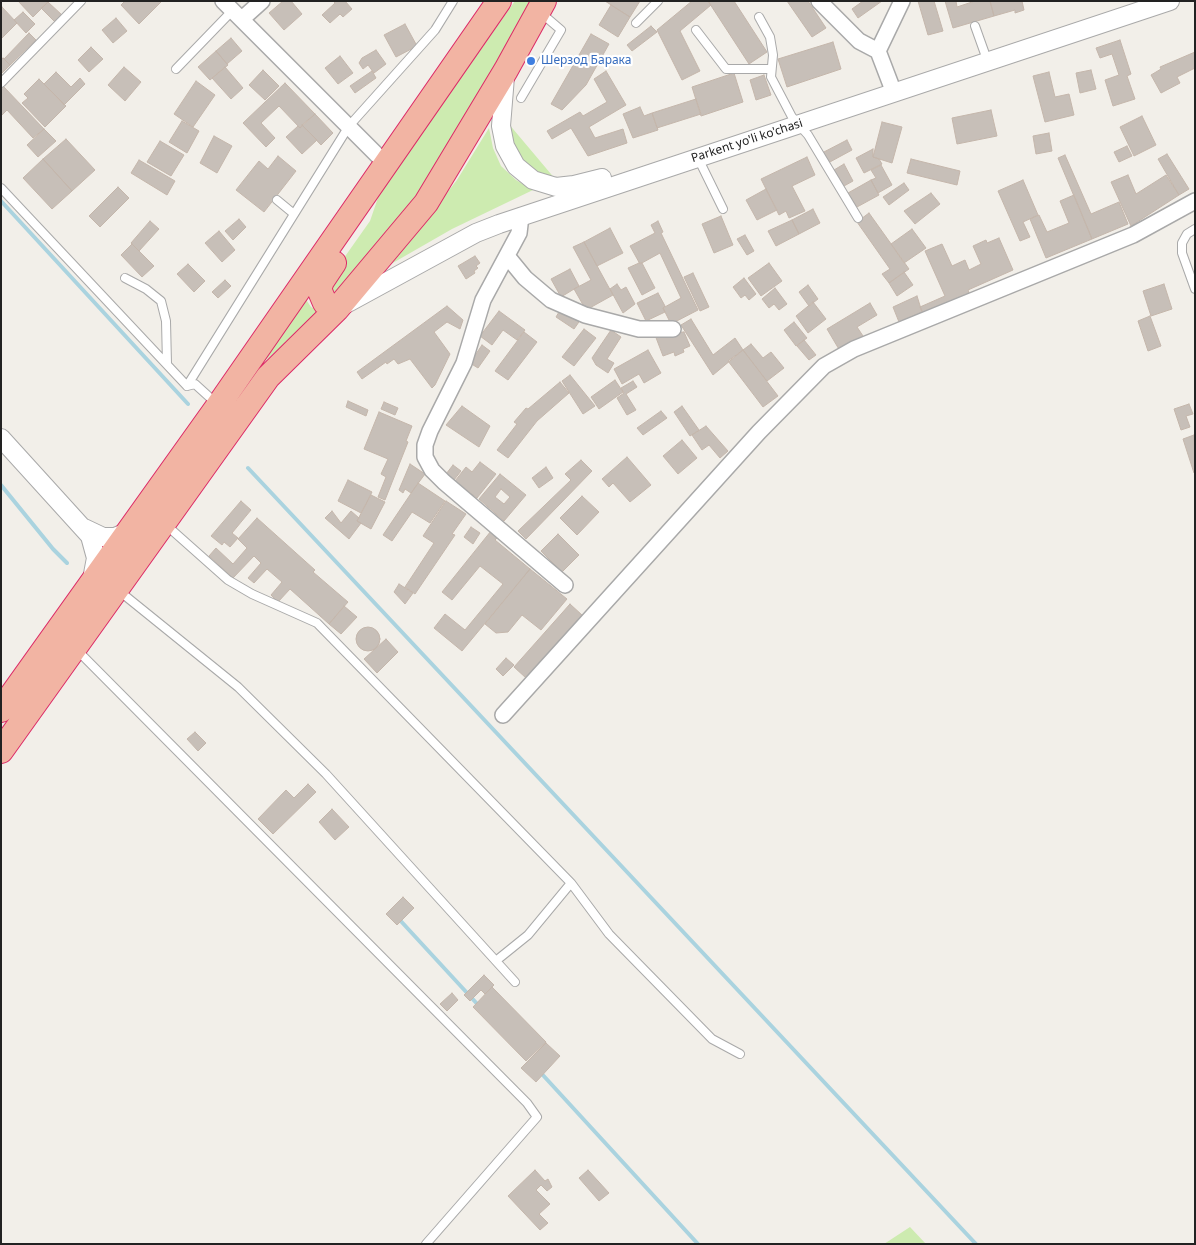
<!DOCTYPE html>
<meta charset="utf-8">
<style>
body{margin:0}
#map{position:relative;width:1196px;height:1245px;overflow:hidden;background:#f2efe9;font-family:"Noto Sans",sans-serif}
canvas{display:block}
.frame{position:absolute;inset:0;border:2px solid #222;pointer-events:none}
</style>
<div id="map">
<canvas width="1196" height="1245"></canvas>
<div class="frame"></div>
</div>
<script>
const ctx = document.querySelector('canvas').getContext('2d');
ctx.lineJoin = 'round';
function paint(path, color) {
  ctx.fillStyle = color;
  ctx.fill(path, 'evenodd');
}
function toPath(rows) {
  const path = new Path2D();
  for (const r of rows) {
    if (r.length === 3) {
      path.moveTo(r[0] + r[2], r[1]);
      path.arc(r[0], r[1], r[2], 0, 2 * Math.PI);
      continue;
    }
    path.moveTo(r[0], r[1]);
    for (let i = 2; i < r.length; i += 2) path.lineTo(r[i], r[i + 1]);
  }
  return path;
}
function stroke(path, color, width, dash) {
  ctx.strokeStyle = color;
  ctx.lineWidth = width;
  ctx.lineCap = dash ? 'butt' : 'round';
  ctx.setLineDash(dash || []);
  ctx.stroke(path);
}
function write(font, color, halo, rows, align = 'center') {
  ctx.font = font + ' "Noto Sans",sans-serif';
  ctx.lineWidth = 4.5;
  ctx.setLineDash([]);
  ctx.textBaseline = 'middle';
  ctx.strokeStyle = halo;
  ctx.fillStyle = color;
  for (const [text, x, y, turn = 0] of rows) {
    ctx.save();
    ctx.translate(x, y);
    ctx.rotate((+turn || 0) * Math.PI / 180);
    ctx.textAlign = isNaN(turn) ? turn : align;
    if (halo) ctx.strokeText(text, 0, 0);
    ctx.fillText(text, 0, 0);
    ctx.restore();
  }
}
paint(toPath([
 [515,1,533,1,498,64,418,194,339,291,332,292,327,282,370,221,380,192],
 [508,123,556,180,538,175,516,154],
 [489,128,493,148,501,166,516,180,533,190,452,229,391,264,457,180],
 [305,298,311,307,320,312,258,367],
 [910,1227,926,1244,884,1244]
]), '#cdebb0');
stroke(toPath([
 [1,201,188,404],
 [248,468,976,1244],
 [1,485,53,549,67,563],
 [398,918,480,1007],
 [541,1073,698,1244]
]), '#aad3df', 4);
const building = toPath([
 [18,1,49,1,33,17,18,1],
 [125,1,162,1,139,24,121,5,125,1],
 [283,1,291,1,302,14,284,30,269,13,283,1],
 [333,1,345,1,352,9,343,17,340,14,330,23,322,15,335,3,333,1],
 [605,1,640,1,630,17,605,1],
 [692,1,708,1,711,5,680,31,700,71,682,80,657,30,692,1],
 [708,1,734,1,767,52,749,64,708,1],
 [787,1,808,1,826,28,812,37,787,1],
 [863,1,882,1,858,18,852,9,863,1],
 [918,1,934,1,943,31,928,35,918,1],
 [945,1,956,1,957,7,975,1,990,1,994,16,953,28,945,1],
 [990,1,1022,1,1024,10,1015,13,1015,10,994,16,990,1],
 [48,2,62,15,55,22,41,8,48,2],
 [611,5,630,17,618,37,599,25,611,5],
 [2,7,17,23,1,39,1,8,2,7],
 [23,12,35,24,26,33,14,20,23,12],
 [116,18,127,31,113,43,102,30,116,18],
 [405,24,417,46,396,57,384,35,405,24],
 [651,26,657,32,632,51,627,45,651,26],
 [29,33,36,40,10,65,4,59,29,33],
 [591,34,609,44,586,85,562,110,551,104,591,34],
 [231,38,242,51,227,64,216,51,231,38],
 [1120,40,1131,74,1127,76,1135,99,1113,106,1105,80,1119,75,1112,54,1100,58,1096,48,1120,40],
 [833,42,841,69,787,87,778,59,833,42],
 [91,47,103,59,89,72,78,60,91,47],
 [376,50,386,64,374,73,368,65,363,69,359,63,362,58,376,50],
 [216,51,228,65,210,80,198,67,216,51],
 [1195,52,1195,68,1177,77,1180,83,1161,93,1151,75,1161,69,1160,67,1195,52],
 [340,56,353,73,338,84,325,68,340,56],
 [3,58,10,65,1,74,1,60,3,58],
 [124,67,141,82,125,101,108,85,124,67],
 [225,67,243,88,231,99,212,78,225,67],
 [263,70,279,86,265,100,249,85,263,70],
 [1091,70,1096,89,1080,93,1076,73,1091,70],
 [372,71,376,78,355,93,350,86,372,71],
 [606,71,626,105,589,127,595,138,623,129,627,143,588,156,571,128,552,139,547,131,580,112,583,116,607,102,594,79,606,71],
 [56,72,71,87,80,78,85,84,64,105,44,84,56,72],
 [1049,72,1055,97,1069,94,1074,115,1045,122,1033,76,1049,72],
 [734,73,743,102,701,116,692,87,734,73],
 [764,75,771,95,756,100,750,80,764,75],
 [39,79,66,106,45,127,22,103,28,98,24,94,39,79],
 [196,81,215,95,193,127,174,114,196,81],
 [285,83,315,114,300,128,279,106,261,123,275,138,266,147,243,123,285,83],
 [3,86,44,129,33,138,7,110,1,116,1,88,3,86],
 [696,99,701,114,657,128,652,113,696,99],
 [640,107,644,116,652,113,658,130,633,138,623,114,640,107],
 [991,110,997,136,957,144,952,118,991,110],
 [315,114,333,133,321,145,302,125,315,114],
 [1142,116,1156,145,1134,156,1120,127,1142,116],
 [182,121,199,131,187,153,169,142,182,121],
 [882,122,902,127,892,163,873,157,882,122],
 [302,125,317,140,302,154,286,137,298,126,300,128,302,125],
 [44,129,56,141,38,157,27,145,44,129],
 [1049,133,1052,151,1036,154,1033,136,1049,133],
 [214,136,232,146,217,173,200,163,214,136],
 [66,139,95,170,72,191,43,159,66,139],
 [847,140,852,150,828,163,822,153,847,140],
 [160,141,184,155,171,176,147,162,160,141],
 [1127,146,1132,156,1119,162,1114,152,1127,146],
 [873,149,873,157,879,159,882,164,864,173,856,158,873,149],
 [1167,154,1189,189,1179,195,1158,159,1167,154],
 [1065,155,1091,214,1119,202,1128,224,1092,239,1058,158,1065,155],
 [278,156,296,171,264,212,236,190,259,161,268,169,278,156],
 [807,157,815,175,792,186,805,211,789,218,786,211,779,215,761,179,807,157],
 [43,159,72,191,52,209,23,178,43,159],
 [911,159,960,171,957,185,907,173,911,159],
 [139,160,175,181,167,195,131,173,139,160],
 [844,164,853,181,844,186,834,170,844,164],
 [881,165,892,185,878,193,871,180,876,178,871,170,881,165],
 [1128,175,1136,194,1166,175,1179,195,1131,226,1111,182,1128,175],
 [871,180,879,195,857,207,848,193,871,180],
 [1023,180,1038,215,1023,222,1030,237,1020,241,998,191,1023,180],
 [904,183,909,190,889,205,883,197,904,183],
 [118,187,129,198,100,227,89,216,118,187],
 [766,189,777,210,757,220,746,200,766,189],
 [931,193,940,204,915,224,904,211,931,193],
 [1074,195,1092,239,1046,258,1030,219,1039,215,1047,232,1069,223,1060,201,1074,195],
 [813,209,820,223,799,234,792,220,813,209],
 [869,213,909,269,889,283,882,274,890,269,857,222,869,213],
 [721,216,733,245,714,253,702,224,721,216],
 [239,219,246,227,233,240,225,231,239,219],
 [792,220,799,234,776,246,768,231,792,220],
 [150,221,159,229,139,251,131,243,150,221],
 [658,221,663,232,661,233,698,310,671,324,663,308,681,298,660,253,640,264,630,246,655,233,651,225,658,221],
 [610,228,623,253,597,266,584,242,610,228],
 [912,229,926,248,904,263,891,244,912,229],
 [219,231,235,250,222,262,205,243,219,231],
 [745,235,754,251,747,255,737,239,745,235],
 [999,238,1013,270,968,290,970,295,924,315,920,307,945,296,925,251,942,244,952,266,965,260,969,270,981,264,973,246,986,240,987,243,999,238],
 [584,242,613,295,586,310,574,289,591,280,573,247,584,242],
 [132,244,154,266,142,277,121,255,132,244],
 [475,256,480,263,476,266,478,268,474,271,475,273,466,279,458,266,475,256],
 [639,263,642,263,655,288,642,295,628,268,639,263],
 [769,263,782,281,761,296,748,278,769,263],
 [188,264,205,281,194,292,177,274,188,264],
 [570,269,579,286,561,297,551,279,570,269],
 [904,272,913,285,897,296,889,283,904,272],
 [693,273,709,307,700,311,684,277,693,273],
 [744,278,756,294,749,300,745,295,741,298,733,287,744,278],
 [225,280,231,286,218,298,212,292,225,280],
 [617,284,621,290,626,287,635,304,623,313,610,289,617,284],
 [1164,284,1172,309,1151,316,1143,291,1164,284],
 [808,285,818,299,809,306,799,292,808,285],
 [775,288,787,304,779,310,774,304,769,308,762,299,775,288],
 [658,293,665,306,663,308,665,312,646,321,637,303,658,293],
 [917,296,922,312,899,322,893,307,917,296],
 [813,302,826,319,808,333,796,316,813,302],
 [870,303,877,315,857,327,863,336,840,351,827,329,870,303],
 [447,306,463,320,460,329,447,322,434,332,450,354,435,385,432,388,410,359,398,364,394,359,387,364,386,362,362,379,357,372,447,306],
 [562,307,581,319,574,329,556,317,562,307],
 [499,311,525,330,517,340,503,330,492,345,480,336,499,311],
 [1150,316,1161,346,1148,351,1138,321,1150,316],
 [691,319,713,355,735,338,743,350,713,375,681,325,691,319],
 [794,322,807,338,796,346,784,330,794,322],
 [584,329,596,338,574,366,562,357,584,329],
 [611,330,621,337,607,359,614,363,608,373,596,365,592,358,611,330],
 [524,332,537,342,508,380,495,371,524,332],
 [684,332,690,346,683,349,684,352,675,356,674,352,663,356,655,335,684,332],
 [804,340,816,355,809,360,797,346,804,340],
 [751,344,763,358,771,352,784,368,767,381,743,350,751,344],
 [482,345,490,351,478,368,470,363,482,345],
 [648,350,661,373,644,383,639,374,622,384,614,369,648,350],
 [743,350,778,396,763,407,728,361,743,350],
 [570,375,595,406,583,414,562,381,570,375],
 [615,380,623,392,599,409,591,397,615,380],
 [633,381,637,387,626,394,636,410,627,415,617,398,624,393,621,388,633,381],
 [560,382,569,393,537,421,508,458,497,450,517,424,514,422,526,408,528,409,560,382],
 [348,401,368,410,366,416,346,407,348,401],
 [384,402,398,408,395,415,381,409,384,402],
 [1189,404,1193,414,1186,416,1190,427,1181,430,1174,409,1189,404],
 [462,406,490,426,479,447,446,425,462,406],
 [682,406,699,430,690,436,674,412,682,406],
 [661,411,667,418,643,435,637,428,661,411],
 [379,412,412,426,406,441,408,442,385,500,378,497,386,477,381,474,388,459,364,449,379,412],
 [706,426,728,451,720,458,709,445,702,450,692,435,706,426],
 [1194,435,1195,473,1194,473,1183,439,1194,435],
 [682,440,697,458,678,474,663,456,682,440],
 [627,457,651,485,630,502,613,483,609,487,602,479,627,457],
 [581,460,592,471,526,539,518,531,571,480,565,474,581,460],
 [480,462,496,474,477,498,455,481,466,467,472,472,480,462],
 [410,464,425,474,411,493,405,489,403,493,399,490,410,464],
 [453,465,461,471,454,480,446,474,453,465],
 [546,467,553,478,539,488,532,478,546,467],
 [500,474,526,495,504,521,479,499,500,474],
 [501,489,510,497,504,504,495,497,501,489],
 [348,480,372,492,361,513,338,501,348,480],
 [418,483,445,501,430,523,412,512,392,541,383,535,418,483],
 [371,495,385,502,371,529,357,521,371,495],
 [582,496,599,512,577,535,560,518,582,496],
 [241,501,251,510,232,533,238,538,230,547,224,542,222,545,211,536,241,501],
 [446,501,466,514,452,534,455,535,415,594,405,587,434,543,423,536,446,501],
 [332,511,341,523,351,511,359,518,357,521,361,523,349,539,325,518,332,511],
 [257,518,315,570,313,572,348,602,329,624,290,589,278,602,271,595,282,582,267,569,254,583,248,578,261,563,254,556,233,578,209,556,216,548,233,564,247,548,238,539,257,518],
 [471,527,480,533,473,544,464,537,471,527],
 [491,531,498,537,495,540,530,569,462,651,434,628,445,614,465,630,503,584,480,566,452,600,442,592,491,531],
 [558,534,579,555,562,572,541,551,558,534],
 [530,569,567,599,541,630,522,615,508,632,496,633,485,624,530,569],
 [399,584,413,593,405,604,394,592,399,584],
 [570,604,582,615,526,678,514,667,570,604],
 [344,606,357,617,341,634,329,624,344,606],
 [368,639,12],
 [386,639,398,652,377,673,364,659,386,639],
 [506,658,514,665,503,676,496,669,506,658],
 [195,732,206,743,198,751,187,739,195,732],
 [308,784,316,792,273,834,258,819,286,790,294,798,308,784],
 [332,809,349,827,335,840,319,822,332,809],
 [403,897,414,908,397,925,386,914,403,897],
 [484,975,494,985,485,994,481,990,470,1001,464,995,484,975],
 [492,987,546,1042,526,1061,473,1007,492,987],
 [452,993,458,1000,447,1011,440,1004,452,993],
 [546,1043,560,1056,536,1082,521,1068,546,1043],
 [535,1170,545,1181,548,1179,552,1187,547,1191,541,1185,536,1190,550,1204,539,1214,548,1223,540,1230,508,1196,535,1170],
 [588,1170,609,1193,599,1201,579,1178,588,1170]
]);
paint(building, '#c7bfb8');
stroke(building, '#c4b6ab', 1);
const service = toPath([
 [759,17,770,37,773,55,771,77,792,117,808,135,858,218],
 [636,23,658,1],
 [975,26,985,54],
 [696,30,726,69,771,69],
 [176,69,233,10],
 [1,83,81,1],
 [521,98,561,30,540,12],
 [698,158,723,209],
 [1,188,187,386],
 [277,200,294,214],
 [1195,229,1187,234,1182,243,1182,253,1195,289],
 [125,278,146,289,161,301,166,321,167,364],
 [187,386,349,126,435,30,453,1],
 [187,386,195,384,217,404],
 [165,524,228,580,252,594,317,623,571,883,609,934,712,1039,740,1054],
 [118,590,238,687,326,774,515,982],
 [76,649,527,1103,537,1117,426,1244],
 [497,960,528,935,571,883]
]);
const minor = toPath([
 [223,1,387,165],
 [819,1,859,41,878,51],
 [242,19,262,1],
 [891,85,878,51,902,1],
 [521,216,519,233,483,300,464,363,430,431,425,445,425,457,432,470,444,482,565,585],
 [507,256,525,278,551,300,585,315,639,329,673,329],
 [503,715,759,432,824,366,854,349,1133,235,1195,201]
]);
const tertiary = toPath([
 [505,77,501,126,505,146,516,166,533,180,556,187,574,185,602,178],
 [344,305,476,233,499,224,1170,1],
 [1,438,90,536,96,558,92,579],
 [84,528,103,537,115,537,129,531]
]);
const trunk = toPath([
 [334,263,322,281,319,289,325,303,337,309],
 [1,710,218,406,499,1],
 [1,751,268,377,337,309,426,203,506,70,544,1]
]);
stroke(service, '#a9a9a9', 10);
stroke(minor, '#a9a9a9', 18);
stroke(tertiary, '#a9a9a9', 20);
stroke(trunk, '#dc2a67', 26);
stroke(service, '#fff', 8);
stroke(minor, '#fff', 15);
stroke(tertiary, '#fff', 18);
stroke(trunk, '#f2b4a3', 24);
for (const [x, y, r, color] of [
 [531,61,5,"#3f7fe0"]
]) {
  const dot = new Path2D();
  dot.arc(x, y, r, 0, 2 * Math.PI);
  ctx.fillStyle = color;
  ctx.fill(dot);
  stroke(dot, '#fff', 2);
}
write('12px', '#366cbe', '#fff', [
 ["Шерзод Барака",541,61]
], 'left');
write('12px', '#222', '#fff', [
 ["Parkent yo'li ko'chasi",747,141,-18]
]);
</script>
